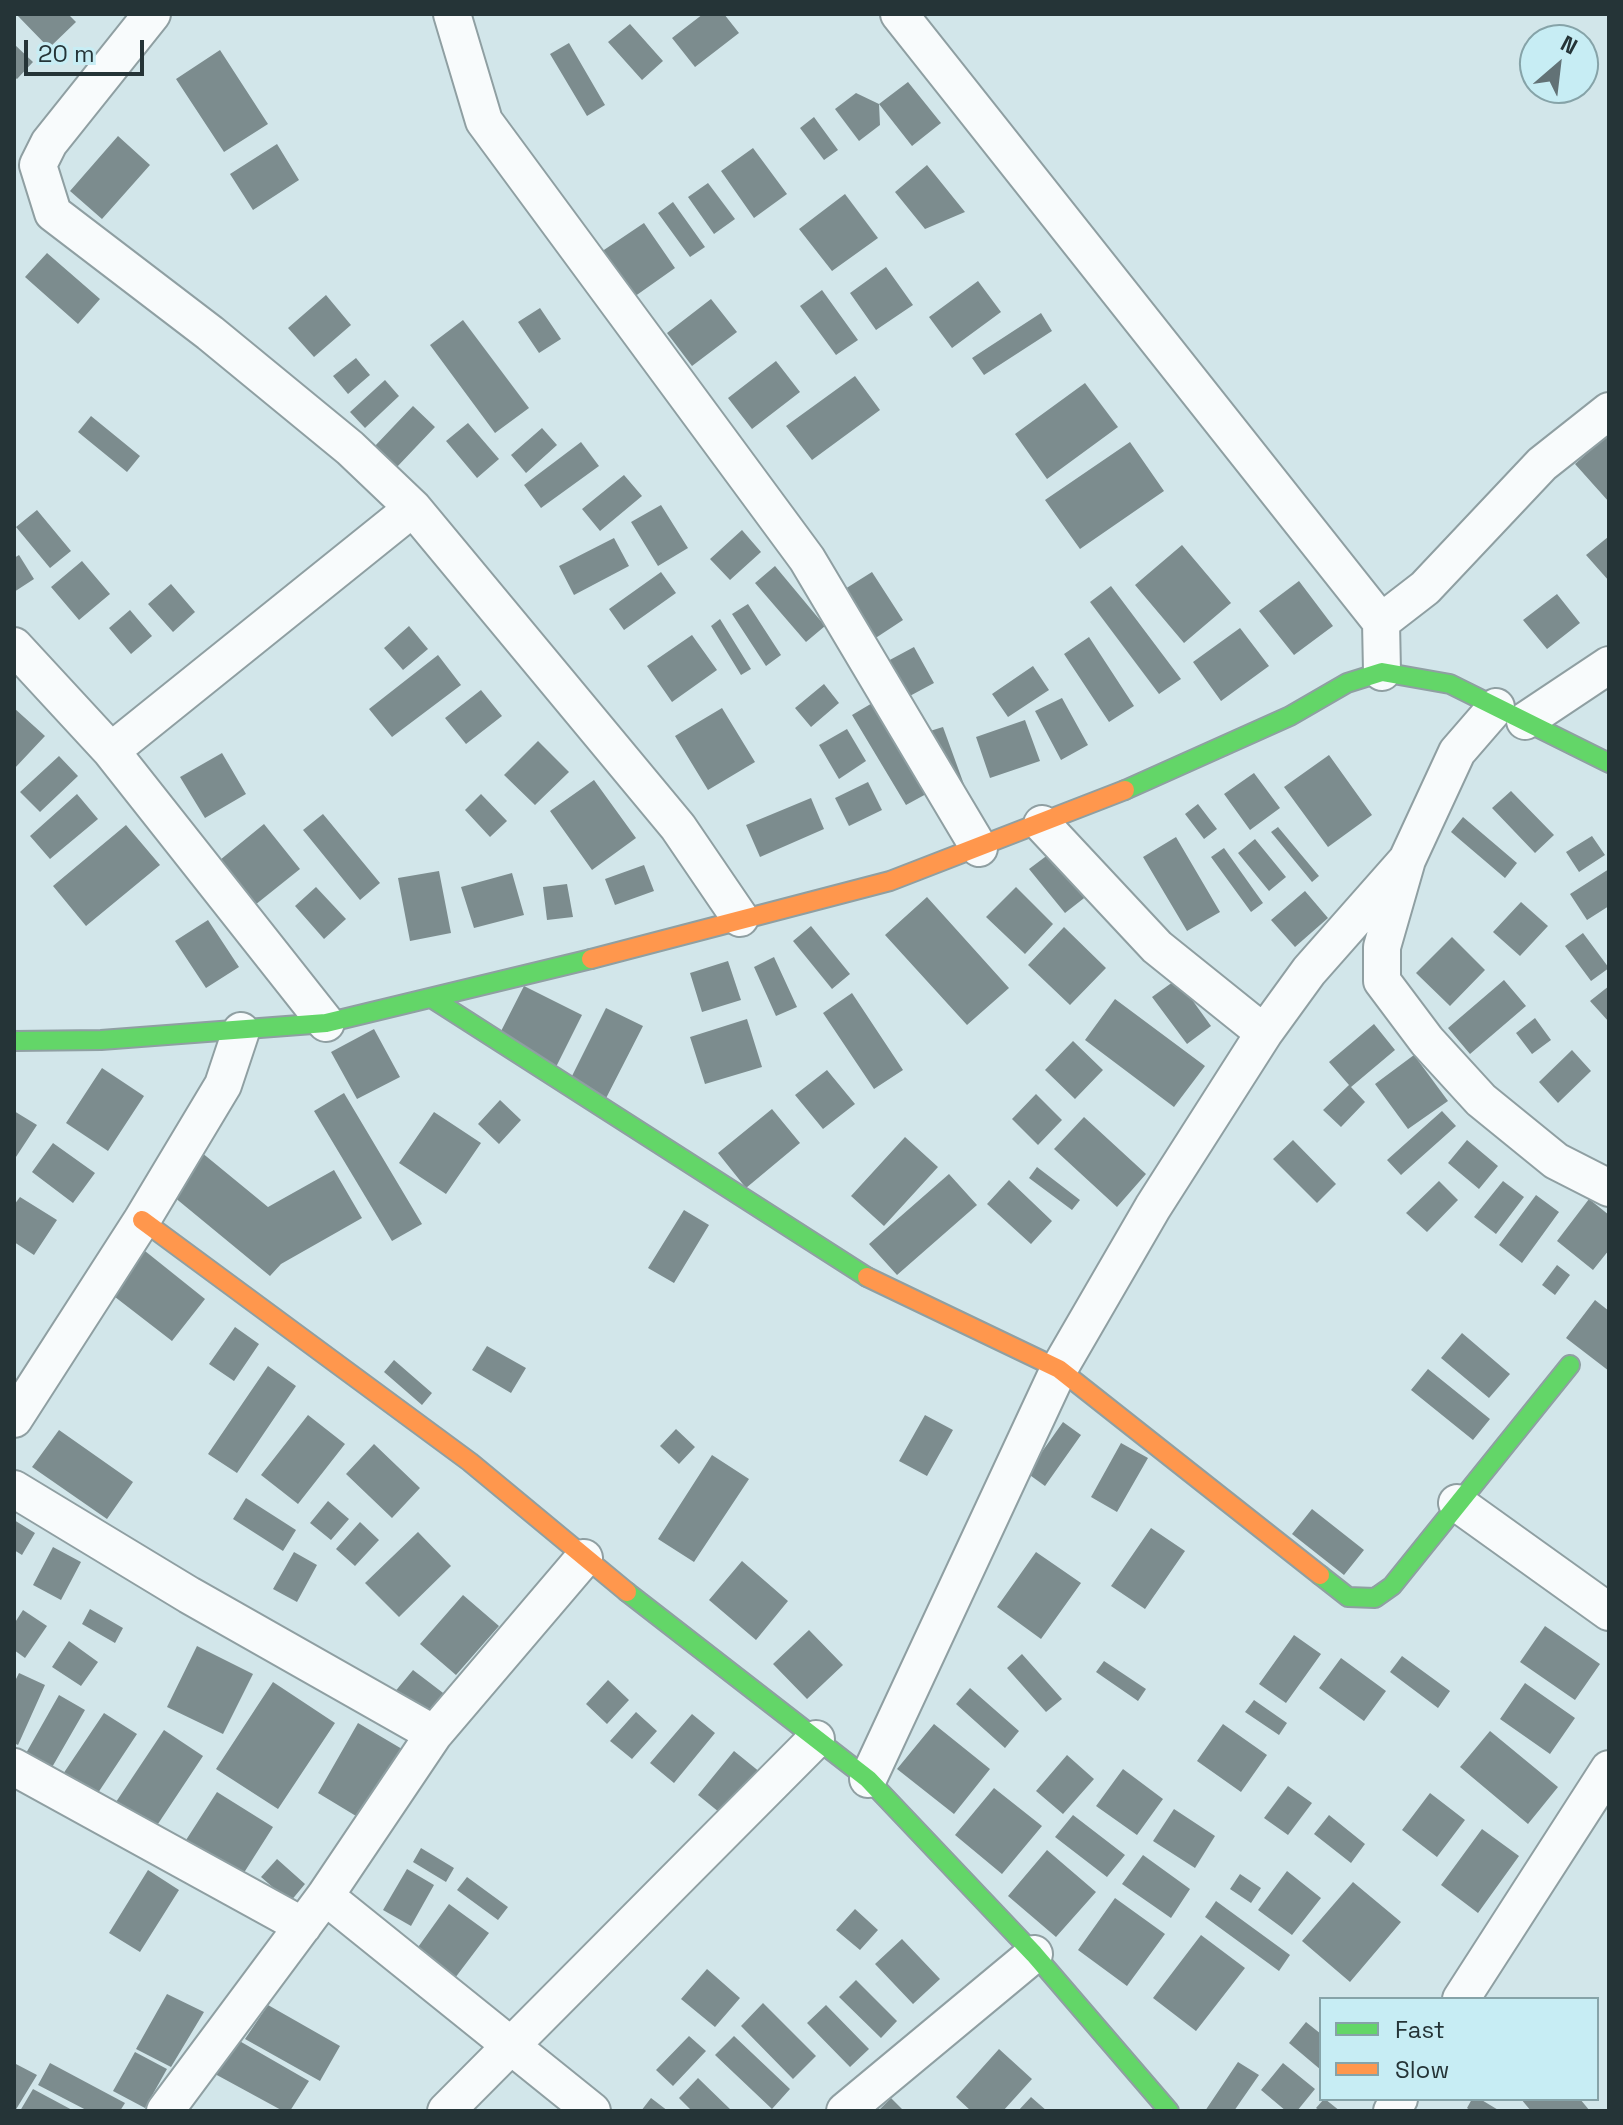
<!DOCTYPE html>
<style>
body{margin:0}
#map{position:relative;width:1623px;height:2125px;overflow:hidden;background:#d2e6ea;font-family:"Space Grotesk",sans-serif}
canvas{display:block}
.frame{position:absolute;inset:0;border:16px solid #253437;pointer-events:none}
.legend{position:absolute;left:1319px;top:1997px;width:280px;height:104px;box-sizing:border-box;background:#c7edf4;border:2px solid #86a3a8;margin:0;padding:10px 14px;list-style:none;font-size:24px;color:#253437}
.legend li{display:flex;align-items:center;gap:16px;height:40px}
.legend b{width:40px;border:2px solid #86a3a8}
.north{position:absolute;left:1519px;top:24px;width:80px;height:80px;box-sizing:border-box;background:#c7edf4;border:2px solid #86a3a8;border-radius:50%;rotate:28deg;font-size:22px;font-weight:700;line-height:32px;text-align:center;color:#253437}
.north::after{content:'';display:block;margin:auto;width:28px;height:36px;background:#627276;clip-path:polygon(50% 0,100% 100%,50% 72%,0 100%)}
.scale{position:absolute;left:24px;top:40px;width:120px;height:36px;box-sizing:border-box;border:4px solid #253437;border-top:0;padding-left:10px;font-size:24px;line-height:28px;white-space:nowrap;color:#253437;-webkit-text-stroke:6px #c7edf4;paint-order:stroke}
</style>
<div id="map">
<canvas width="1623" height="2125"></canvas>
<div class="frame"></div>
<ul class="legend">
<li><b style="height:10px;background:#63d668"></b>Fast</li>
<li><b style="height:10px;background:#ff974d"></b>Slow</li>
</ul>
<div class="north">N</div>
<div class="scale">20 m</div>
</div>
<script>
const ctx = document.querySelector('canvas').getContext('2d');
ctx.lineJoin = 'round';
function paint(path, color) {
  ctx.fillStyle = color;
  ctx.fill(path, 'evenodd');
}
function toPath(rows) {
  const path = new Path2D();
  for (const r of rows) {
    path.moveTo(r[0], r[1]);
    for (let i = 2; i < r.length; i += 2) path.lineTo(r[i], r[i + 1]);
  }
  return path;
}
function stroke(path, color, width, dash) {
  ctx.strokeStyle = color;
  ctx.lineWidth = width;
  ctx.lineCap = dash ? 'butt' : 'round';
  ctx.setLineDash(dash || []);
  ctx.stroke(path);
}
paint(toPath([
 [16,14,68,14,76,22,49,48],
 [703,14,724,14,739,33,695,67,672,38],
 [630,24,663,61,642,80,608,42],
 [569,43,605,105,587,116,550,54],
 [14,44,33,62,17,79,14,77],
 [220,50,268,124,224,152,176,79],
 [908,82,941,123,912,146,879,104],
 [856,93,879,104,880,125,859,141,835,109],
 [814,117,838,150,824,160,800,128],
 [118,136,150,165,102,219,70,191],
 [277,144,299,180,253,210,230,174],
 [753,148,787,194,754,218,721,171],
 [927,165,965,212,925,229,895,192],
 [708,183,735,219,714,234,688,197],
 [845,194,878,238,832,271,799,229],
 [673,202,705,247,690,257,658,213],
 [644,223,675,268,624,304,592,258],
 [47,253,100,299,78,324,25,277],
 [886,267,913,305,876,330,850,293],
 [978,281,1001,312,952,348,929,317],
 [822,290,858,340,836,355,800,306],
 [326,295,351,325,314,357,288,328],
 [711,299,737,332,692,366,667,333],
 [540,308,561,339,539,353,518,322],
 [1041,313,1052,331,984,375,972,358],
 [463,320,529,408,495,433,430,345],
 [356,358,370,375,348,394,333,376],
 [776,361,800,392,752,429,728,398],
 [855,376,880,410,812,460,786,426],
 [385,380,399,396,365,428,350,412],
 [1085,383,1118,427,1047,479,1015,434],
 [413,406,435,427,396,468,374,447],
 [91,416,140,456,127,472,78,432],
 [468,423,499,459,477,478,446,441],
 [542,428,557,445,526,473,511,455],
 [1609,434,1609,502,1575,464],
 [581,442,599,466,541,508,524,485],
 [1130,442,1164,491,1080,549,1045,500],
 [624,475,642,496,600,531,582,509],
 [661,505,688,548,658,566,631,522],
 [37,510,71,551,50,568,16,527],
 [742,530,761,552,730,580,710,559],
 [1608,537,1609,539,1609,581,1586,555],
 [614,538,629,566,574,595,559,566],
 [1182,545,1231,603,1184,643,1135,585],
 [19,555,34,579,14,592,14,558],
 [82,561,110,594,79,620,51,587],
 [775,566,825,626,806,642,755,583],
 [661,572,676,593,624,630,609,609],
 [872,572,903,620,868,643,837,594],
 [1299,581,1333,626,1294,655,1259,611],
 [171,584,195,612,173,632,148,604],
 [1111,586,1181,679,1159,694,1090,602],
 [1557,594,1580,623,1547,649,1523,620],
 [748,604,781,655,766,666,732,614],
 [130,610,152,636,131,654,109,628],
 [720,619,751,669,741,675,711,626],
 [409,626,428,649,403,670,384,648],
 [1240,628,1269,666,1221,701,1193,662],
 [692,635,717,670,672,702,647,666],
 [1089,637,1134,706,1109,722,1064,654],
 [914,647,934,683,906,698,886,662],
 [438,655,461,685,392,737,369,709],
 [1033,666,1049,690,1008,717,992,694],
 [824,684,839,703,811,727,795,708],
 [481,690,502,716,466,744,445,718],
 [1062,698,1088,745,1061,760,1035,711],
 [874,702,928,793,906,805,852,715],
 [14,708,45,736,14,769],
 [722,708,755,762,708,790,675,736],
 [1025,720,1040,761,990,778,976,737],
 [943,727,966,790,953,794,930,731],
 [847,729,866,761,839,779,819,745],
 [538,741,569,772,535,805,504,775],
 [222,753,246,794,205,818,180,777],
 [1329,755,1372,815,1328,847,1284,787],
 [59,756,78,776,40,812,20,792],
 [1254,773,1280,808,1250,830,1224,794],
 [594,780,636,838,592,870,550,811],
 [868,782,882,810,849,826,835,798],
 [1511,791,1554,835,1535,853,1492,808],
 [77,794,98,819,50,859,30,836],
 [481,794,507,821,490,837,465,810],
 [811,798,824,829,760,857,746,825],
 [1198,804,1217,829,1204,839,1185,814],
 [323,814,380,883,360,900,303,830],
 [1463,817,1517,863,1505,878,1451,832],
 [264,824,300,869,255,905,220,860],
 [126,825,160,865,86,926,53,886],
 [1278,827,1319,876,1312,882,1271,832],
 [1592,836,1605,855,1579,872,1566,852],
 [1176,837,1220,912,1187,931,1143,857],
 [1255,839,1286,877,1269,891,1238,853],
 [1224,848,1263,903,1251,912,1211,857],
 [1053,851,1088,895,1065,913,1029,869],
 [644,865,654,891,615,905,605,879],
 [1609,869,1609,906,1587,920,1570,894],
 [439,871,451,933,410,941,398,878],
 [512,873,524,915,474,928,461,887],
 [567,884,573,917,547,920,543,887],
 [316,887,346,919,324,939,295,906],
 [1016,887,1053,924,1025,954,986,917],
 [1305,891,1328,918,1295,947,1271,920],
 [927,897,1009,988,967,1025,885,935],
 [1521,902,1548,926,1520,956,1493,932],
 [208,920,239,967,206,988,175,941],
 [811,926,850,974,832,989,793,941],
 [1064,927,1106,968,1070,1005,1028,965],
 [1583,933,1609,968,1591,981,1565,946],
 [1452,937,1485,970,1450,1006,1416,973],
 [774,957,797,1007,776,1016,754,967],
 [728,961,741,1000,702,1012,690,973],
 [1177,979,1211,1026,1187,1044,1152,997],
 [1504,980,1526,1006,1470,1054,1448,1028],
 [524,986,582,1015,555,1069,496,1041],
 [1609,986,1609,1022,1590,1001],
 [852,993,903,1070,874,1089,823,1013],
 [1115,999,1205,1066,1174,1107,1085,1040],
 [606,1008,643,1026,601,1108,565,1090],
 [1535,1018,1551,1040,1532,1054,1516,1033],
 [747,1019,762,1067,705,1084,690,1037],
 [1374,1024,1395,1050,1351,1087,1365,1102,1341,1127,1323,1110,1349,1085,1329,1062],
 [374,1029,400,1077,357,1099,331,1052],
 [1073,1041,1103,1070,1075,1099,1045,1070],
 [1572,1050,1591,1071,1558,1103,1539,1082],
 [1414,1055,1448,1101,1408,1129,1375,1084],
 [102,1068,144,1096,108,1151,66,1123],
 [827,1070,855,1104,823,1129,795,1095],
 [344,1093,422,1224,392,1241,314,1111],
 [1036,1094,1062,1120,1038,1145,1012,1119],
 [500,1100,521,1120,499,1144,478,1124],
 [772,1109,800,1143,746,1188,718,1153],
 [14,1111,37,1125,14,1160],
 [1442,1111,1456,1126,1401,1175,1387,1160],
 [434,1112,481,1143,446,1194,399,1163],
 [1084,1117,1146,1174,1117,1207,1054,1149],
 [905,1137,938,1167,884,1226,851,1196],
 [1293,1140,1336,1184,1317,1203,1273,1159],
 [1467,1140,1498,1166,1479,1189,1448,1163],
 [53,1143,95,1173,73,1203,32,1172],
 [201,1152,268,1207,334,1170,362,1218,281,1264,270,1276,168,1192],
 [1037,1167,1080,1200,1072,1210,1029,1178],
 [949,1174,977,1205,897,1275,869,1244],
 [1009,1180,1052,1221,1031,1244,987,1204],
 [1439,1181,1458,1200,1427,1232,1406,1213],
 [1503,1181,1524,1197,1496,1234,1474,1217],
 [1536,1195,1559,1212,1522,1263,1499,1245],
 [20,1197,57,1220,34,1255,14,1242,14,1205],
 [1589,1199,1609,1215,1609,1250,1593,1270,1557,1241],
 [684,1210,709,1225,674,1283,648,1268],
 [140,1247,205,1299,172,1341,106,1290],
 [1557,1265,1570,1275,1555,1295,1542,1285],
 [1595,1300,1609,1311,1609,1371,1566,1338],
 [235,1327,259,1344,234,1381,209,1364],
 [1462,1333,1510,1374,1489,1398,1441,1358],
 [487,1346,526,1368,511,1393,472,1370],
 [394,1360,432,1393,422,1405,384,1372],
 [268,1366,296,1386,237,1473,208,1454],
 [1428,1369,1490,1419,1473,1440,1411,1390],
 [308,1415,345,1444,298,1504,261,1475],
 [925,1415,953,1430,927,1476,899,1461],
 [1063,1422,1081,1435,1045,1486,1027,1473],
 [676,1429,695,1447,679,1464,660,1446],
 [59,1430,133,1482,107,1519,32,1467],
 [1121,1443,1148,1458,1117,1512,1091,1497],
 [374,1444,420,1488,392,1518,346,1474],
 [712,1455,749,1479,694,1562,658,1539],
 [246,1498,296,1530,283,1551,233,1519],
 [328,1501,349,1519,331,1540,310,1523],
 [1312,1509,1364,1550,1344,1575,1292,1534],
 [14,1520,35,1533,22,1555,14,1550],
 [360,1522,379,1540,355,1566,336,1549],
 [1151,1528,1185,1551,1145,1609,1111,1586],
 [418,1532,451,1566,399,1617,365,1583],
 [53,1547,81,1562,61,1600,33,1585],
 [294,1552,317,1565,297,1602,273,1589],
 [1036,1552,1081,1583,1041,1639,997,1607],
 [742,1561,788,1601,756,1640,709,1600],
 [463,1595,499,1626,456,1675,420,1644],
 [90,1609,123,1628,115,1643,82,1624],
 [23,1610,47,1626,25,1658,14,1650,14,1624],
 [1545,1626,1600,1664,1575,1700,1520,1662],
 [809,1630,843,1665,807,1699,773,1664],
 [1294,1635,1321,1654,1286,1703,1259,1684],
 [69,1641,98,1662,81,1686,52,1667],
 [197,1646,253,1674,223,1734,167,1707],
 [1022,1654,1062,1699,1046,1712,1007,1668],
 [1402,1656,1450,1691,1438,1708,1390,1672],
 [1341,1658,1386,1691,1364,1721,1319,1688],
 [1104,1661,1146,1689,1138,1701,1096,1672],
 [413,1670,451,1699,431,1724,393,1694],
 [19,1673,45,1685,18,1745,14,1743,14,1683],
 [608,1680,629,1700,607,1724,586,1704],
 [273,1682,335,1723,278,1809,216,1769],
 [1525,1683,1575,1718,1550,1754,1500,1719],
 [970,1688,1019,1731,1005,1748,956,1704],
 [59,1695,85,1710,47,1776,21,1762],
 [1254,1700,1287,1723,1279,1735,1245,1712],
 [636,1712,657,1731,632,1759,610,1741],
 [104,1713,137,1734,90,1805,57,1783],
 [692,1714,715,1733,674,1783,650,1763],
 [358,1723,402,1749,361,1819,318,1793],
 [934,1724,990,1769,954,1814,897,1769],
 [1223,1724,1267,1755,1241,1792,1197,1761],
 [164,1730,203,1756,150,1836,110,1811],
 [1490,1731,1558,1787,1528,1824,1460,1767],
 [734,1751,766,1777,730,1821,698,1795],
 [1067,1755,1094,1779,1063,1814,1036,1791],
 [1123,1769,1163,1799,1137,1835,1096,1806],
 [1288,1786,1312,1803,1288,1835,1264,1818],
 [994,1788,1042,1826,1002,1874,955,1835],
 [217,1792,273,1827,233,1890,177,1854],
 [1430,1793,1465,1820,1437,1857,1402,1830],
 [1174,1809,1215,1836,1195,1868,1153,1841],
 [1073,1815,1125,1855,1107,1877,1055,1837],
 [1329,1815,1365,1844,1351,1863,1314,1834],
 [1482,1829,1519,1856,1478,1913,1441,1885],
 [421,1848,454,1868,446,1882,413,1862],
 [1047,1850,1096,1892,1056,1937,1008,1896],
 [1143,1855,1190,1889,1171,1918,1122,1884],
 [277,1859,305,1884,290,1902,261,1877],
 [407,1869,434,1885,411,1926,383,1910],
 [148,1870,179,1890,140,1952,109,1933],
 [1287,1871,1321,1898,1292,1935,1258,1910],
 [1240,1874,1261,1888,1251,1903,1230,1889],
 [467,1877,508,1907,498,1920,457,1890],
 [1353,1882,1401,1922,1350,1982,1302,1941],
 [1115,1898,1165,1934,1127,1986,1078,1950],
 [1216,1901,1290,1955,1279,1971,1205,1917],
 [449,1904,489,1933,455,1978,416,1950],
 [855,1909,878,1930,860,1950,836,1930],
 [1201,1935,1245,1968,1196,2031,1153,1998],
 [902,1939,940,1979,913,2004,875,1964],
 [707,1969,740,1998,715,2027,681,1999],
 [856,1980,897,2021,881,2038,839,1997],
 [167,1994,204,2012,171,2067,136,2049],
 [763,2003,816,2056,793,2079,741,2026],
 [268,2005,340,2046,320,2081,245,2039],
 [826,2005,869,2049,850,2067,807,2023],
 [1306,2022,1321,2034,1321,2070,1289,2043],
 [689,2036,706,2051,673,2086,656,2070],
 [734,2036,790,2089,772,2109,715,2055],
 [236,2039,309,2081,290,2111,283,2111,215,2074],
 [999,2049,1032,2079,1003,2111,971,2111,956,2097],
 [135,2052,167,2069,145,2108,113,2091],
 [1238,2062,1259,2075,1234,2111,1205,2111],
 [14,2063,37,2075,15,2111,14,2111],
 [50,2063,125,2103,120,2111,88,2111,38,2085],
 [1283,2063,1315,2089,1297,2111,1286,2111,1261,2090],
 [698,2078,732,2111,692,2111,679,2098],
 [33,2089,74,2111,20,2111],
 [1031,2097,1047,2111,1018,2111],
 [651,2098,668,2111,641,2111],
 [891,2098,904,2111,878,2111],
 [1324,2099,1325,2099,1340,2111,1320,2111,1316,2108],
 [1472,2099,1480,2099,1500,2111,1471,2111,1467,2108],
 [1521,2099,1580,2099,1590,2111,1531,2111]
]), '#7c8c8e');
const street = toPath([
 [152,14,49,143,38,165,53,213,210,333,350,448,413,508,678,827,740,918],
 [452,14,484,121,807,559,979,848],
 [899,14,1381,622,1382,672],
 [1381,622,1425,588,1542,464,1609,411],
 [14,646,111,751,326,1023],
 [1496,707,1457,752,1407,860,1382,947,1382,981,1427,1041,1481,1100,1556,1161,1609,1188],
 [1525,721,1609,665],
 [111,751,413,508],
 [1042,824,1157,947,1264,1033],
 [14,1419,142,1220,223,1085,241,1031],
 [14,1489,189,1595,434,1734],
 [1457,1503,1609,1612],
 [14,1767,303,1926],
 [868,1779,1059,1369,1153,1207,1264,1033,1309,971,1407,860],
 [325,1896,592,2111],
 [1461,1999,1609,1769],
 [165,2111,325,1896,434,1734,584,1558],
 [446,2111,816,1739],
 [845,2111,1034,1954],
 [1392,2111,1399,2099]
]);
const fast = toPath([
 [1125,790,1290,716,1347,683,1382,672,1450,684,1609,763],
 [433,999,867,1277],
 [14,1041,101,1040,326,1023,591,959],
 [1320,1575,1348,1597,1375,1598,1392,1586,1570,1365],
 [627,1592,868,1779,1034,1954,1169,2111]
]);
const slow = toPath([
 [591,959,890,881,1125,790],
 [142,1220,470,1462,627,1592],
 [867,1277,1059,1369,1320,1575]
]);
stroke(street, '#8f9fa2', 40);
stroke(fast, '#8f9fa2', 22);
stroke(slow, '#8f9fa2', 22);
stroke(street, '#f8fbfc', 36);
stroke(fast, '#63d668', 18);
stroke(slow, '#ff974d', 18);
</script>
